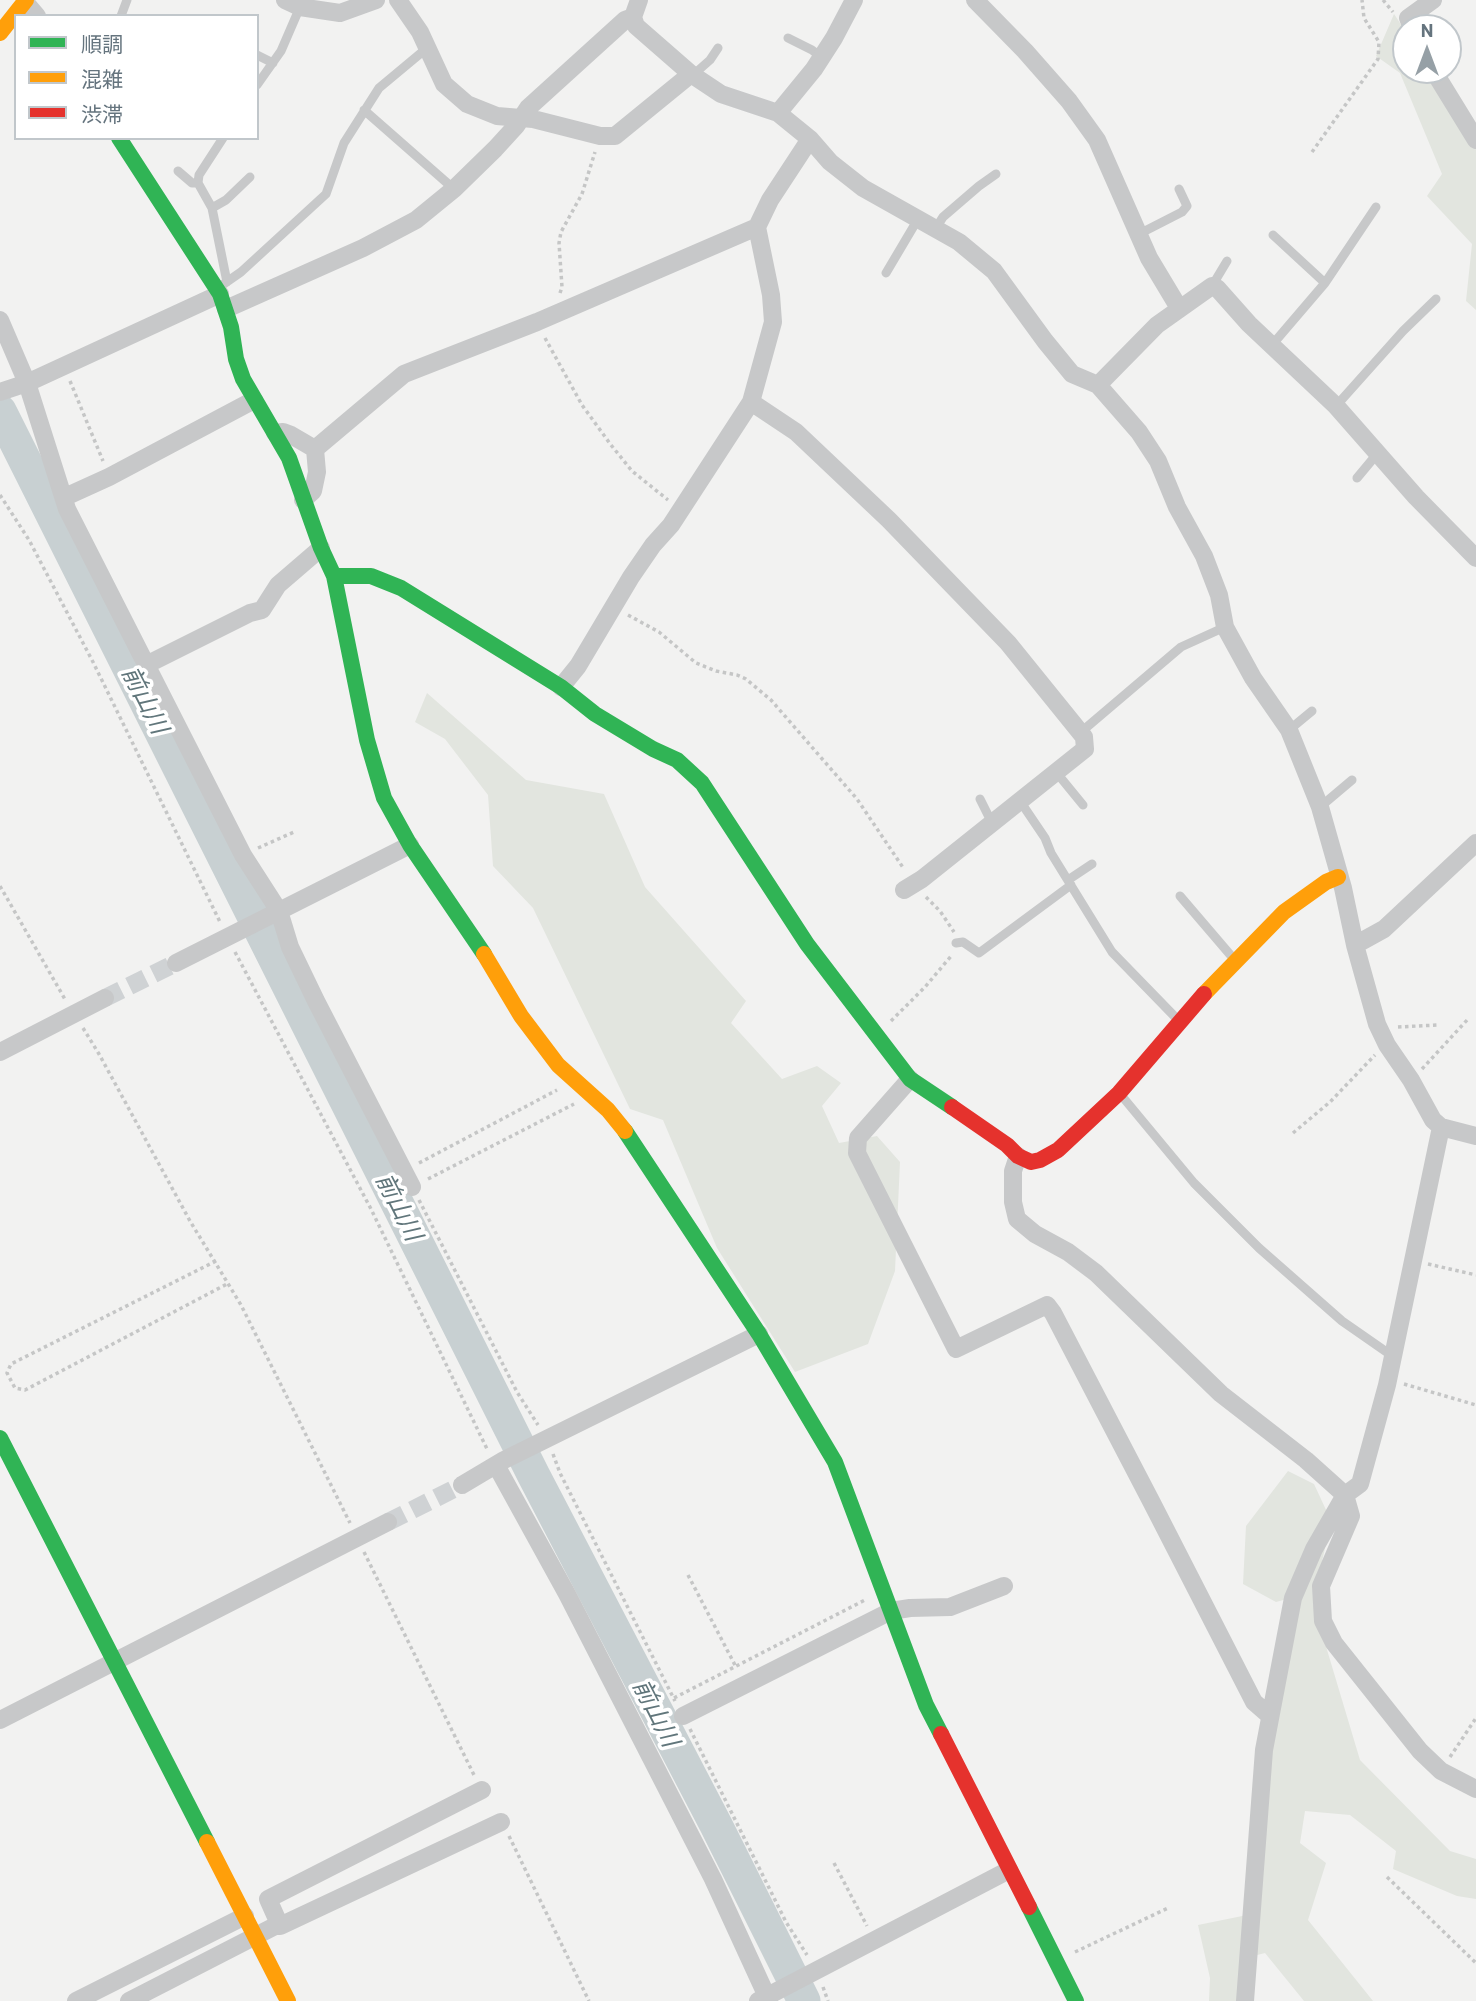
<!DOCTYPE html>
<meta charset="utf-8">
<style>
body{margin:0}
#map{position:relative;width:1476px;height:2001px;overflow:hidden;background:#f2f2f1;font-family:Barlow,"Noto Sans JP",sans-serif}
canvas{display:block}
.legend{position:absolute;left:14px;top:14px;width:245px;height:126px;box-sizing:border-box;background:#fff;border:2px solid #c1c7cb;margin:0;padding:9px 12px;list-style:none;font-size:21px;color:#65747e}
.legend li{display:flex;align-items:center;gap:14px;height:35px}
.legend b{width:35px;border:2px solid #c1c7cb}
.north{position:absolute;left:1392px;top:14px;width:70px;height:70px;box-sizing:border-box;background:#fff;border:2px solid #c1c7cb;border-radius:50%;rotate:0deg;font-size:19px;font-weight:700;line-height:28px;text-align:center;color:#65747e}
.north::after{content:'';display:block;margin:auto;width:24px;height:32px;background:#96a0a6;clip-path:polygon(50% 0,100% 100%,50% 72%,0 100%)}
</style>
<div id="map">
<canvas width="1476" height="2001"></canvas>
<ul class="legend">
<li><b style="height:9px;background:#30b455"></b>順調</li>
<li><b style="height:9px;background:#ff9f0a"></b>混雑</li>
<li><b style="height:9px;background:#e5322d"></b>渋滞</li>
</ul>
<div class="north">N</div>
</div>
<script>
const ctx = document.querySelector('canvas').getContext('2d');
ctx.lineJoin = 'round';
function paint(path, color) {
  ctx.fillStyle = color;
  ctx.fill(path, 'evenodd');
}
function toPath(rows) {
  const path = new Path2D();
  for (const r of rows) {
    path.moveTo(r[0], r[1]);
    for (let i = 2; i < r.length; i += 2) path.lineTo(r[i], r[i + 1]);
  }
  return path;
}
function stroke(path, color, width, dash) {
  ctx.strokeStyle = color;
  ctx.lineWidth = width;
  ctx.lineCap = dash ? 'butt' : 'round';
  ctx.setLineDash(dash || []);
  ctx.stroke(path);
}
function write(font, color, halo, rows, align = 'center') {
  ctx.font = font + ' Barlow,"Noto Sans JP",sans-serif';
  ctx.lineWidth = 7;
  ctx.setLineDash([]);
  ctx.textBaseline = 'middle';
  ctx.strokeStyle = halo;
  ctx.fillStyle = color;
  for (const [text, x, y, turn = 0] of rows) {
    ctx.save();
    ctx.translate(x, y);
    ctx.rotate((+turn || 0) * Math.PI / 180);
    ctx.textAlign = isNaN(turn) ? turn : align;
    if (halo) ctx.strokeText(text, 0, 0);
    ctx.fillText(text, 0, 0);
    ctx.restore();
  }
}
paint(toPath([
 [1394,14,1406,32,1406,70,1433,70,1476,133,1476,310,1466,301,1472,244,1427,196,1442,174,1400,73,1376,56],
 [427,693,526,780,604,794,645,887,746,1001,731,1023,782,1079,817,1066,841,1083,822,1106,839,1143,877,1136,900,1162,895,1271,868,1344,795,1372,717,1248,663,1120,630,1109,533,908,493,866,488,795,445,739,415,722],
 [1288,1471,1314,1484,1327,1512,1316,1530,1325,1548,1313,1603,1360,1760,1450,1851,1476,1859,1476,1899,1457,1896,1393,1869,1396,1851,1350,1815,1305,1811,1300,1843,1326,1863,1308,1920,1373,2001,1304,2001,1265,1953,1242,1959,1238,2001,1209,2001,1210,1978,1198,1925,1257,1913,1270,1748,1298,1596,1276,1602,1243,1584,1246,1526]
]), '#e2e5df');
stroke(toPath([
 [0,411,534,1476,716,1825,804,2001]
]), '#c8d0d2', 33);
stroke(toPath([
 [105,998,176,963],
 [388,1522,462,1485]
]), '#cfd2d4', 18, [18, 9]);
stroke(toPath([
 [1383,0,1393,12],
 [1312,152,1378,59,1379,42,1364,18,1362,0],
 [560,293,562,287,559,243,561,232,582,194,595,152],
 [545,338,582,405,611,445,632,471,668,500],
 [70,381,103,461],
 [0,495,29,540,93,662,221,924],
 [628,615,659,632,696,663,716,671,737,675,746,679,771,700,857,799,904,869],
 [258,848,294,832],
 [0,886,66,1001],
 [926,897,940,911,954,932],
 [235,952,371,1209,488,1451],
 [891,1021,925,987,952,955],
 [1398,1027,1438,1025],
 [83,1028,99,1054,190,1221,241,1305,350,1523],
 [1422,1069,1468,1019],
 [1293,1133,1330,1102,1375,1055],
 [419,1163,557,1090],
 [428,1179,574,1104],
 [419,1200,517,1392,538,1425],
 [216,1261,11,1364,7,1373,15,1388,25,1390,229,1283],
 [1428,1264,1476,1275],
 [1404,1384,1476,1405],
 [553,1454,560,1473,675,1701],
 [364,1552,474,1775],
 [688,1575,736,1667],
 [674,1698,865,1600],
 [690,1729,786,1922,807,1955],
 [1450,1757,1476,1718],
 [509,1836,589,2001],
 [834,1863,867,1926],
 [1387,1877,1476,1963],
 [1075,1952,1168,1908],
 [823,1987,828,2001]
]), '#c5c6c6', 3.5, [3.5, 3.5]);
stroke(toPath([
 [121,16,127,0],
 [788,38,812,50,821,57],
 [257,55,273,63],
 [693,75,710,60,718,48],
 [257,85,281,51,300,7],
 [364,110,454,189],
 [223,138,199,175,198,183,212,208,227,282],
 [178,171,192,183,198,183],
 [212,208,226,200,250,177],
 [936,228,943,217,979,186,996,174],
 [1139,234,1182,212,1187,206,1179,189],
 [1273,235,1325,283],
 [886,273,918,219],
 [1212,286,1227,261],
 [218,288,241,272,326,194,344,143,379,88,427,48],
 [1272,345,1325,283,1376,207],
 [1336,406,1403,331,1436,299],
 [1357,478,1377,454],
 [1289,730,1312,711],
 [1081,732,1181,647,1225,627],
 [1056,772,1083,805],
 [980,799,992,823],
 [1020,801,1045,838,1051,853,1112,952,1180,1022],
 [1320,807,1352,780],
 [1068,880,1092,864],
 [1180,896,1233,958],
 [956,943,963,942,979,953,1071,885],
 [1121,1095,1194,1183,1259,1248,1342,1321,1388,1353,1393,1353]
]), '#c7c8c9', 9);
stroke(toPath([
 [285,0,300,7,340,13,376,0],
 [398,0,420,32,444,84,467,104,497,116,533,119,600,136,615,136,691,74],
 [639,0,633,17,636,26,691,74,721,94,778,113,810,139,830,162,863,188,959,242,994,271,1045,341,1072,374,1098,385,1139,432,1158,461,1177,507,1204,556,1219,595,1225,627,1253,678,1289,730,1320,807,1343,888,1355,945,1377,1024,1387,1045,1411,1080,1433,1120,1441,1127,1476,1136],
 [975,0,1025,51,1069,101,1097,140,1149,258,1179,308],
 [25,2,37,16],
 [1412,28,1408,18,1433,0],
 [1433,70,1476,140],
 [778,113,814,69,834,38,854,0],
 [757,227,771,295,773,322,751,402,796,432,889,520,1008,643,1084,737,1085,749,922,879,904,890],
 [226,309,363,248,416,220,454,189,495,149,516,126,528,108,625,20,633,17],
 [0,320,27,383,67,509,243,855,279,911,290,947,316,1001,412,1187],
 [1098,385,1157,325,1212,286,1217,288,1249,324,1336,406,1416,497,1476,558],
 [0,392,27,383,220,294],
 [275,433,283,432,291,435,315,449],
 [65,497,109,477,254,400],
 [303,500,313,491,317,472,315,449,404,374,537,322,757,227,770,200,810,139],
 [146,665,250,613,262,610,278,585,321,548],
 [561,687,578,666,631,577,653,545,671,525,751,402],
 [1355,945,1384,929,1476,843],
 [176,963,410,845],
 [0,1052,105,998],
 [910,1079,858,1138,857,1153,956,1349,1047,1305,1053,1313,1152,1503,1254,1702,1270,1716],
 [1018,1156,1013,1171,1013,1202,1017,1219,1035,1234,1068,1252,1096,1273,1221,1394,1306,1460,1345,1495,1351,1516,1321,1586,1323,1621,1334,1643,1420,1751,1441,1771,1476,1789],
 [496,1465,567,1594,713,1879,769,2001],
 [462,1485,504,1460,759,1334],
 [683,1716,891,1611,910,1608,950,1607,1004,1586],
 [0,1720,388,1522],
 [482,1790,268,1899,280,1926,501,1822],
 [76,2001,245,1916],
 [129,2001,279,1924],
 [758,2001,1009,1870],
 [1245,2001,1264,1750,1293,1598,1314,1549,1345,1495,1360,1484,1387,1385,1441,1127]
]), '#c7c8c9', 18);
stroke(toPath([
 [119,138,220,294,231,327,236,359,243,379,289,458,321,548,334,576,367,740,384,798,410,845,484,954],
 [334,576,371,576,401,588,561,687,595,714,653,749,677,760,702,783,807,944,910,1079,952,1107],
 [625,1131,759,1334,835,1462,926,1705,941,1734],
 [0,1438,207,1842],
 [1029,1907,1076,2001]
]), '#30b455', 16);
stroke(toPath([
 [0,33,26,0],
 [484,954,521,1016,558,1065,608,1110,625,1131],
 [1204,994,1284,912,1326,882,1338,877],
 [207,1842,288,2001]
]), '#ff9f0a', 16);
stroke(toPath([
 [952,1107,1007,1145,1018,1156,1031,1162,1040,1160,1058,1150,1119,1093,1204,994],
 [941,1734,1029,1907]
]), '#e5322d', 16);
write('italic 24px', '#61767b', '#fff', [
 ["前山川",145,700,63],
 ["前山川",399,1207,63],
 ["前山川",656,1713,63]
]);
</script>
